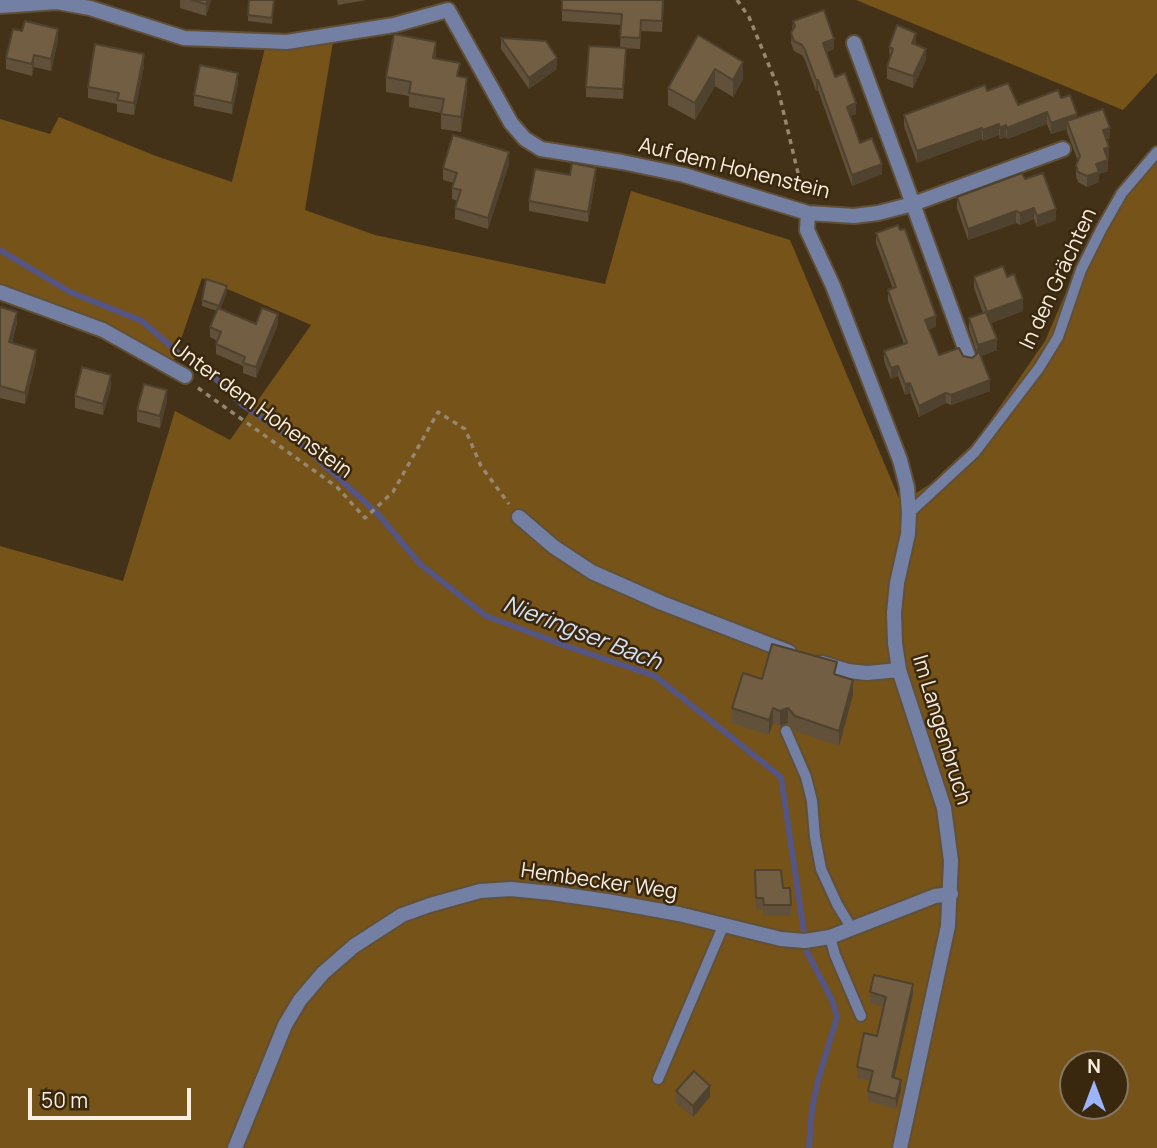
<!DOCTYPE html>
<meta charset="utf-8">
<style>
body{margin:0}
#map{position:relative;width:1157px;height:1148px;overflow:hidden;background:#433218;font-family:Manrope,sans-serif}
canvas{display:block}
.north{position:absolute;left:1059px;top:1050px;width:70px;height:70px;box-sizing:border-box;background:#39280e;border:2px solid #867762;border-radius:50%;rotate:0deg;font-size:19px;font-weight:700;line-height:28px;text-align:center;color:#f9eedf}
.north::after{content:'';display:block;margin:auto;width:24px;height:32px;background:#9bb5fd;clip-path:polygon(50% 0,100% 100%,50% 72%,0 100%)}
.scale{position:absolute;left:28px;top:1088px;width:163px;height:32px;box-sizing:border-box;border:4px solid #f9eedf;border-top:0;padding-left:9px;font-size:21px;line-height:24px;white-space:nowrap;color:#f9eedf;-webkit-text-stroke:5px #39280e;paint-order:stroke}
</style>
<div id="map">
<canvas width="1157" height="1148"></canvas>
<div class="north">N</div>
<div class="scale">50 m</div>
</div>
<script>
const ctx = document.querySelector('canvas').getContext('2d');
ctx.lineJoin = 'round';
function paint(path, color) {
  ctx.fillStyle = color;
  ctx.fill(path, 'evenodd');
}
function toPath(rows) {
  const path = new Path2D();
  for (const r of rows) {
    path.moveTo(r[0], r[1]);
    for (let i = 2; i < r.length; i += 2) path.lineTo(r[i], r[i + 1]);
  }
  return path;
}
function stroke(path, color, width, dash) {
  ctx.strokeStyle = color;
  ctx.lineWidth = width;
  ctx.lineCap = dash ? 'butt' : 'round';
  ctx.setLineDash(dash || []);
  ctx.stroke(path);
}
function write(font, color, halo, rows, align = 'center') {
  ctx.font = font + ' Manrope,sans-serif';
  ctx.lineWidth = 5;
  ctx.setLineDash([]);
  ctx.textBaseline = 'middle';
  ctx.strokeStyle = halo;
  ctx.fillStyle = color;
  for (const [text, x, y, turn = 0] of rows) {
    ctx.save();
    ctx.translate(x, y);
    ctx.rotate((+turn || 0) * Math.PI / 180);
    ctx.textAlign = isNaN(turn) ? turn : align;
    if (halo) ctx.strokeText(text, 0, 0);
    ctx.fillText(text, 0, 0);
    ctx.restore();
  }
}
paint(toPath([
 [856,0,1157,0,1157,73,1123,110],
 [333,42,305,210,375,235,605,284,631,191,790,240,901,503,930,484,977,440,1045,341,1077,267,1123,181,1157,145,1157,1148,0,1148,0,546,123,581,175,411,230,440,311,325,202,278,174,360,123,332,0,285,0,119,50,134,59,117,156,156,232,182,265,48],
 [1073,1064,1115,1064,1115,1106,1073,1106]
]), '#765319');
stroke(toPath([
 [0,250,70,292,142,321,183,357],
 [215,378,243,405,307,449,378,514,420,564,486,616,569,647,655,676,781,777,807,952,832,1000,837,1017,818,1080,812,1109,809,1148]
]), '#545583', 6);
const service = toPath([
 [909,513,975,452,1039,368,1058,337,1081,270,1102,228,1122,193,1157,152],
 [786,731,806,777,812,801,815,837,821,869,837,904,852,929],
 [830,937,835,955,861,1016],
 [658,1079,724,924]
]);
const minor = toPath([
 [0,6,57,2,90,8,184,38,287,42,394,25,448,10,511,123,525,139,541,149,622,162,684,175,808,213,854,216,878,213,913,204,969,359],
 [854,43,913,204,1063,149],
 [808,213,807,230,833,286,900,460,907,487,909,513,908,534,897,583,894,613,895,643,899,670,944,808,951,861,948,926,900,1148],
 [0,292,103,330,185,376],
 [519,517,554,547,592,572,662,603,789,652],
 [822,663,848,671,867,673,899,670],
 [235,1148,285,1025,300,1000,323,973,354,946,402,915,430,905,480,891,511,889,551,893,607,901,679,914,781,939,805,941,830,937,935,896,951,894]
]);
stroke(service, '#605038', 14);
stroke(minor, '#605038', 18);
stroke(toPath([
 [737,0,749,17,777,85,803,194],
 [198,388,337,487,365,518,393,492,438,412,465,429,481,466,509,504]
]), '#958772', 3.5, [5, 5]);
stroke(service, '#7380a4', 10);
stroke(minor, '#7380a4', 14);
paint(toPath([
 [180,0,211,0,206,16,180,8],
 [274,0,272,24,248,21,248,15],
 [337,0,366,0,338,5],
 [664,0,662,32,641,31,640,49,620,48,621,25,562,21,562,10],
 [793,21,834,49,827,52,835,77,856,114,850,116,860,143,882,174,852,186,818,90,816,91,805,60,802,55,794,51,791,43],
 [698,35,743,79,733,97,715,86,695,120,668,105,668,88],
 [501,38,557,69,529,89,501,49],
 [58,40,51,71,34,67,32,76,6,69,6,58],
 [916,44,926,60,913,88,887,79,887,67,890,59,889,47],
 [436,56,436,59,460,77,467,92,461,132,441,129,441,113,409,107,409,96,386,92,386,77],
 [626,58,623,99,586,97,586,87],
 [144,66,134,115,117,112,117,104,88,98,88,87],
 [238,84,232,114,194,106,194,95],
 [987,91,1018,105,1061,98,1077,118,1110,138,1107,139,1109,157,1107,158,1108,171,1099,174,1099,182,1087,187,1078,182,1076,176,1076,165,1078,161,1067,132,1067,129,1051,134,1047,124,1007,139,1006,137,1000,139,999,135,983,141,982,139,917,163,904,126,904,115],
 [509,164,488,229,455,219,455,208,458,201,452,199,452,188,454,183,443,180,443,168],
 [570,175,596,178,588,222,529,211,529,201],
 [1025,179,1056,220,1037,227,1034,219,1020,225,1016,223,968,240,957,208,957,197],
 [876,233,936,327,929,329,939,355,972,358,977,353,969,329,969,318,983,313,974,288,974,277,1007,277,1023,311,991,323,997,350,981,356,990,391,951,405,946,403,919,417,910,393,905,395,898,376,891,379,884,361,884,351,904,344,888,300,888,290,893,289,876,243],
 [227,292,220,309,256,324,278,324,256,378,243,373,243,366,216,354,216,344,217,341,210,337,210,327,217,311,202,306,202,300],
 [0,307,17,323,12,343,36,361,25,404,0,398],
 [111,387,103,415,75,408,75,396],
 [167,401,160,428,137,422,137,410],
 [837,675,853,695,839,746,795,731,788,723,780,726,773,723,769,735,732,723,732,708,762,679],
 [755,870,783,888,791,905,791,916,764,916,763,910,756,910],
 [870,992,913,994,894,1078,901,1090,896,1109,868,1101,868,1091,871,1081,857,1078,857,1067,877,1036,884,1007,870,1003],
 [676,1091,710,1097,693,1117,676,1103]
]), '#61513a');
paint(toPath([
 [208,0,211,0,206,16,206,4],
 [58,29,58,40,51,71,51,59],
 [916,33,916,44,912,43],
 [834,39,834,49,823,53,823,43],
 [436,42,436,56,433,73,433,58],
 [926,49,926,60,913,88,913,76],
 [144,54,144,66,134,115,134,103],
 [34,55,34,67,32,76,32,64],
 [557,58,557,69,529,89,529,78],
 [743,62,743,79,733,97,733,80],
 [715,69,715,86,695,120,695,103],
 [238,73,238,84,232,114,232,103],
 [467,78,467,92,461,132,461,117],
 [816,80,818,80,818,90,816,91],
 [856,103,856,114,847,117,847,107],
 [1047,112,1047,124,1007,139,1007,128],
 [1077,114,1077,125,1067,121,1067,129,1051,134,1051,123],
 [999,124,999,135,983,141,983,130],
 [1006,125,1006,137,1000,139,1000,128],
 [982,128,982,139,917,163,917,151],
 [1110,128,1110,138,1103,141,1103,130],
 [1109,147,1109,157,1104,159,1104,149],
 [509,152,509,164,488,229,488,218],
 [1108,160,1108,171,1099,174,1099,182,1087,187,1087,176,1096,164],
 [882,164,882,174,852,186,852,175],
 [596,168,596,178,588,222,588,212],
 [1034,208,1034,219,1020,225,1020,213],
 [1056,209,1056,220,1037,227,1037,216],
 [1016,211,1016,223,968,240,968,229],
 [227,286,227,292,219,312,219,306],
 [1023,299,1023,311,987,324,987,312],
 [17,312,17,323,9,354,9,342],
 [278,314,278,324,256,378,256,367],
 [936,316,936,327,925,331,925,320],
 [997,339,997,350,978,357,978,345],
 [36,350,36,361,25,404,25,393],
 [898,366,898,376,891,379,891,368],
 [111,375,111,387,103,415,103,404],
 [990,380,990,391,951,405,951,395],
 [910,383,910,393,905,395,905,384],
 [167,390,167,401,160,428,160,416],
 [946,393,946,403,919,417,919,406],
 [853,680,853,695,839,746,839,731],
 [773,708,773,723,769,735,769,720],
 [788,708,788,723,780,726,780,711],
 [913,984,913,994,892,1088,892,1077],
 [901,1080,901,1090,896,1109,896,1099],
 [710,1086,710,1097,693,1117,693,1106]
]), '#4f422f');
const building = toPath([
 [192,0,208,0,206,4,192,0],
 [249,0,274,0,272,18,248,15,249,0],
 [562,0,663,0,662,21,641,20,640,38,620,37,622,14,562,10,562,0],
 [824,10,834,39,823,43,835,77,845,73,856,103,847,107,860,143,872,138,882,164,852,175,818,80,816,80,805,50,802,45,794,41,791,33,795,26,793,21,824,10],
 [25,21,58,29,51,59,34,55,32,64,6,58,13,29,22,31,25,21],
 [897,25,916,33,912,43,926,49,913,76,887,67,893,49,889,47,897,25],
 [394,34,436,42,433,58,460,63,457,76,467,78,461,117,441,114,444,99,409,93,411,82,386,77,394,34],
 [698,35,743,62,733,80,715,69,695,103,668,88,698,35],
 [501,38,546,41,557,58,529,78,501,38],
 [95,44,144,54,134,103,117,100,119,93,88,87,95,44],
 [589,46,626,48,623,89,586,87,589,46],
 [200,65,238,73,232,103,194,95,200,65],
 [1008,83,1018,105,1058,90,1061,98,1070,95,1077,114,1051,123,1047,112,1007,128,1006,125,1000,128,999,124,983,130,982,128,917,151,904,115,985,85,987,91,1008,83],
 [1103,109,1110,128,1103,130,1109,147,1104,149,1108,160,1096,164,1099,172,1087,176,1078,172,1076,165,1080,156,1067,121,1103,109],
 [453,135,509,152,488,218,455,208,461,190,452,188,457,173,443,168,453,135],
 [572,163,596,168,588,212,529,201,535,169,570,175,572,163],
 [1022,173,1025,179,1043,173,1056,209,1037,216,1034,208,1020,213,1016,211,968,229,957,197,1022,173],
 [898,225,900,230,905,229,936,316,925,320,939,355,959,348,963,356,972,358,977,354,978,349,990,380,951,395,946,393,919,406,910,383,905,384,898,366,891,368,884,351,907,343,888,290,896,287,876,233,898,225],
 [1003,266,1007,277,1014,274,1023,299,987,312,974,277,1003,266],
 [206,279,227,286,219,306,202,300,206,279],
 [0,307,17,312,9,342,36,350,25,393,0,386,0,307],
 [218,308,256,324,262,308,278,314,256,367,243,363,245,357,216,344,221,332,210,327,218,308],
 [986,312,997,339,978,345,969,318,986,312],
 [82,367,111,375,103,404,75,396,82,367],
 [144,384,167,390,160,416,137,410,144,384],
 [772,644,837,662,834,674,853,680,839,731,795,716,788,708,780,711,773,708,769,720,732,708,743,673,762,679,772,644],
 [755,870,781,870,783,888,790,888,791,905,764,905,763,898,756,898,755,870],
 [874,975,913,984,892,1077,901,1080,896,1099,868,1091,873,1071,857,1067,864,1033,877,1036,886,997,870,992,874,975],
 [694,1071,710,1086,693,1106,676,1091,694,1071]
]);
paint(building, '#715e43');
stroke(building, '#4f422f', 2);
write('21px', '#f9eedf', '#39280e', [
 ["Auf dem Hohenstein",734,169,14],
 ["In den Grächten",1059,279,-65],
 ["Unter dem Hohenstein",261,410,36],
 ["Im Langenbruch",941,730,73],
 ["Hembecker Weg",599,882,8]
]);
write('italic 23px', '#d7e0f5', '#39280e', [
 ["Nieringser Bach",582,634,21]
]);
</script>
